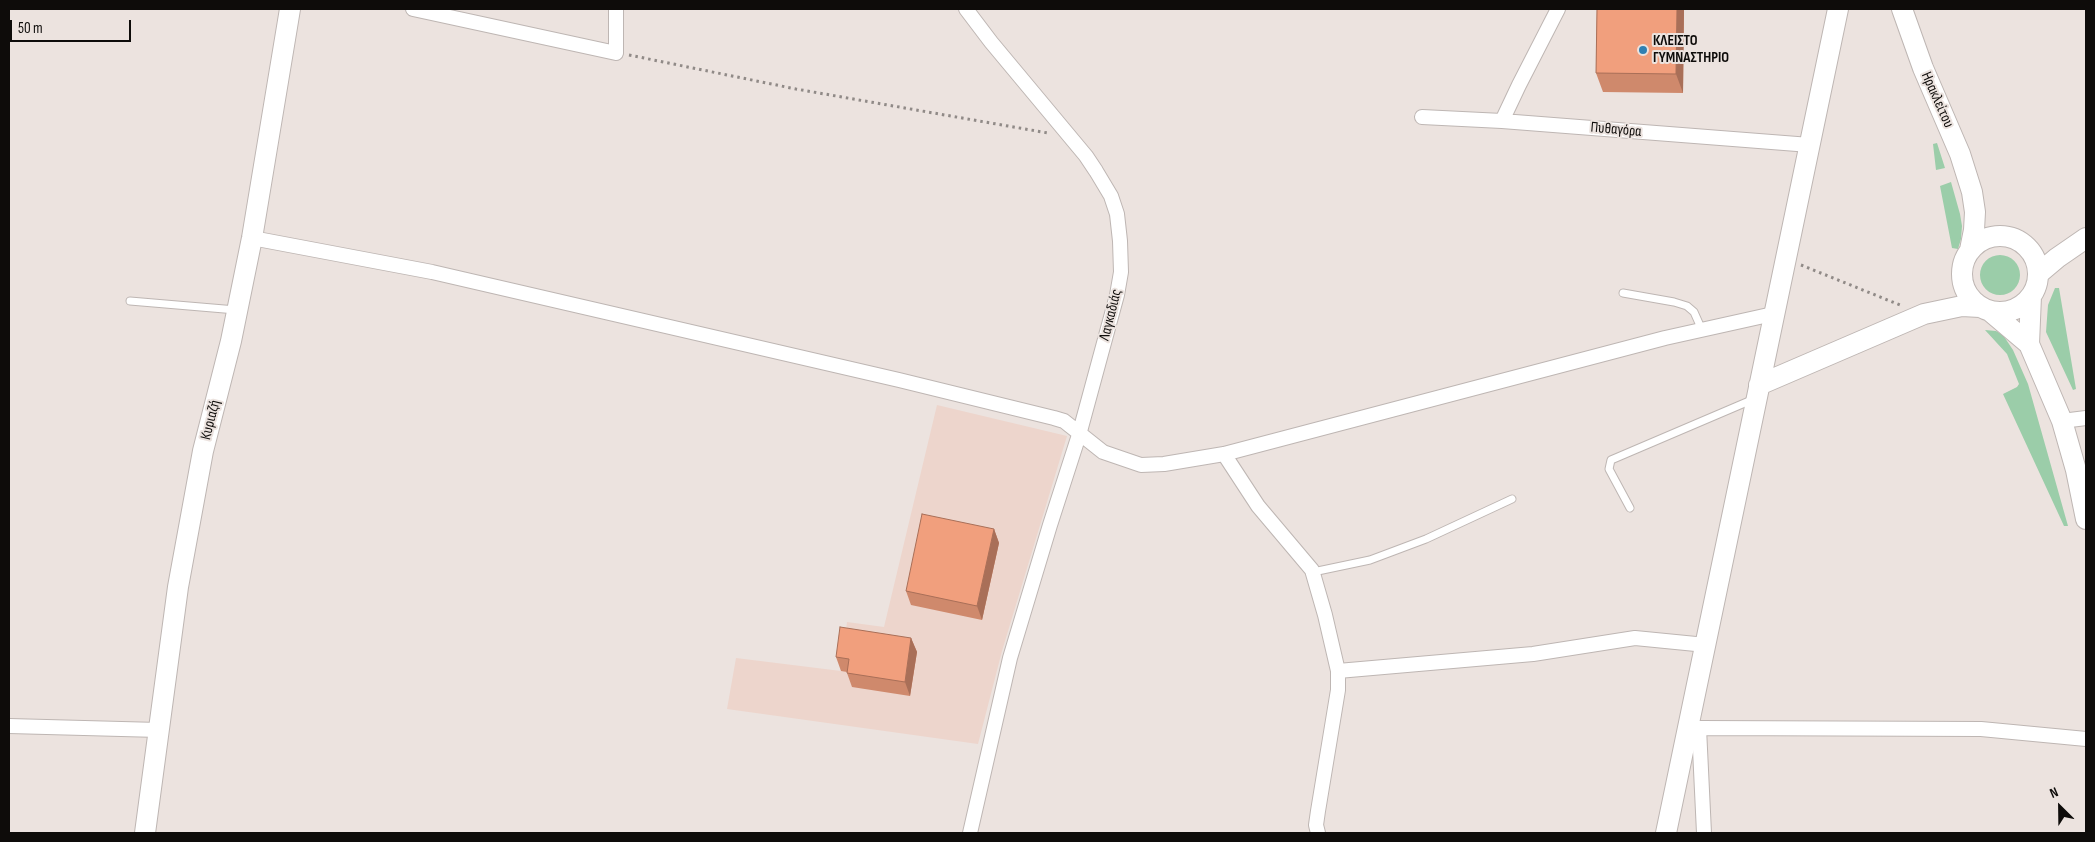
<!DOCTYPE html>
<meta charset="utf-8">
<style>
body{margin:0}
#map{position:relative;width:2095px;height:842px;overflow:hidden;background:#ece3df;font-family:"Sofia Sans Condensed",sans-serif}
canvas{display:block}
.frame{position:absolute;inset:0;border:10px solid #0e0c0a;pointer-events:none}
.north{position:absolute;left:2035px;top:782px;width:50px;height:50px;-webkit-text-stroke:4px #ece3df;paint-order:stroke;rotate:337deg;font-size:14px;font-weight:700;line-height:20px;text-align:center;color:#0e0c0a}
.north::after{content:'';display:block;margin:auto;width:18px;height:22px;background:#0e0c0a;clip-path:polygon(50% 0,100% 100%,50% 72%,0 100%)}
.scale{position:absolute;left:10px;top:20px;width:121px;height:22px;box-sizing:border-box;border:2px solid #0e0c0a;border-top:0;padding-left:6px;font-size:15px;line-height:18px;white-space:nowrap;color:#0e0c0a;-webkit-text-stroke:4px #ece3df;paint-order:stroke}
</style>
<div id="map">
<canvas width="2095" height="842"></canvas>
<div class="frame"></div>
<div class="north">N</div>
<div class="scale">50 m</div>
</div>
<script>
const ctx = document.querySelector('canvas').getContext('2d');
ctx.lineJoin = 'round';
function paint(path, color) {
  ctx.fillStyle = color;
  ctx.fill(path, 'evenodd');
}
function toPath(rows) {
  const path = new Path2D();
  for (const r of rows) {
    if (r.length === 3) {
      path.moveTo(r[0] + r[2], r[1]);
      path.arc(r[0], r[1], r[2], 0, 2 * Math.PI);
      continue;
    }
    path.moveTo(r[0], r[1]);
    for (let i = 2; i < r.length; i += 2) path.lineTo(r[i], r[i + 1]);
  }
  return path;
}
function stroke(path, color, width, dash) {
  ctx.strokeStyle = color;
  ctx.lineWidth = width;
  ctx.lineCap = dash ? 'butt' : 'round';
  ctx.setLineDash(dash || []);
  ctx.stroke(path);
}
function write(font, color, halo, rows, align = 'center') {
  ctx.font = font + ' "Sofia Sans Condensed",sans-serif';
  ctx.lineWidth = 4;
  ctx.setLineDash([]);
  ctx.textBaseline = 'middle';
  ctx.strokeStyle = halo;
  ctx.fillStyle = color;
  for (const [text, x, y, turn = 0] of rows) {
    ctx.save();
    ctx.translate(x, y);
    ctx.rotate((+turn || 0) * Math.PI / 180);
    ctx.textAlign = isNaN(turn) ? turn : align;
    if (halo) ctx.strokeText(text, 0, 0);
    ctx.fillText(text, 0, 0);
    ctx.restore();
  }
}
paint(toPath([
 [937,405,1067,436,1002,651,978,744,727,709,736,658,841,671,847,622,884,627]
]), '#edd5cc');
paint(toPath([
 [1937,143,1945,168,1936,170,1933,144],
 [1951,182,1960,214,1962,226,1961,239,1958,249,1952,248,1940,186],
 [2000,275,20],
 [2055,288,2059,288,2076,389,2073,390,2046,332,2048,305],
 [1985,330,1996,331,2003,335,2013,350,2028,384,2068,526,2064,526,2003,394,2017,387,2019,384,2007,354]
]), '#9bcda9');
const lane = toPath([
 [1623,293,1674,302,1687,306,1694,312,1702,330],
 [130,301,236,310],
 [1630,508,1609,469,1611,460,1754,399],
 [1313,572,1370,560,1426,539,1512,499]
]);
const street = toPath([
 [413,9,616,53,616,9],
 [966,9,991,42,1086,156,1096,171,1111,196,1117,214,1120,241,1121,272,1117,295,1079,435,1050,525,1010,658,970,833],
 [1422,117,1502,121,1810,145],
 [1502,121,1519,85,1558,9],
 [252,238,432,272,899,380,1054,418,1064,421,1103,452,1141,465,1164,464,1224,454,1665,338,1773,314],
 [2062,421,2086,418],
 [1224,454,1258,506,1312,570,1325,615,1338,671,1338,690,1318,811,1316,825,1318,833],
 [1338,671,1533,654,1635,638,1706,645],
 [9,726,159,730],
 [1692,728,1699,728,1704,833],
 [1699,728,1981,729,2086,739]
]);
const secondary = toPath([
 [1902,9,1923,68,1960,154,1972,192,1975,212,1974,230,1970,250],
 [2000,274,38],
 [2038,274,2057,258,2086,238],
 [2031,296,2029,344,2062,421,2076,470,2086,519],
 [1990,311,2029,344],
 [1759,385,1924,314,1962,306,1980,307],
 [145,833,178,587,203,451,231,341,252,238,290,9],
 [1666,833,1838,9]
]);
stroke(lane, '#beb6b3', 9);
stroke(street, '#beb6b3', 16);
stroke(secondary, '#beb6b3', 22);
stroke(toPath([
 [629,55,796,89,1048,133],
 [1801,265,1900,305]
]), '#908a87', 3, [2.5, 4]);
stroke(lane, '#fff', 7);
stroke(street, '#fff', 14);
stroke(secondary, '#fff', 20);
paint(toPath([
 [1597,9,1684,9,1683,93,1603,92,1596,73],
 [994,529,999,543,982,620,911,605,906,591],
 [911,638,917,652,910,696,852,687,847,673,847,672,841,671,836,657]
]), '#cf896c');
paint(toPath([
 [1677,9,1684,9,1683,93,1676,74],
 [994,529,999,543,982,620,977,606],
 [911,638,917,652,910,696,905,682]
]), '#a96f58');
const building = toPath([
 [1597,9,1677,9,1676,74,1596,73,1597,9],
 [922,514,994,529,977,606,906,591,922,514],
 [840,627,911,638,905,682,847,673,849,659,836,657,840,627]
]);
paint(building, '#f19f7d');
stroke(building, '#a96f58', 1);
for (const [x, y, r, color] of [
 [1643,50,5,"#3180b2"]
]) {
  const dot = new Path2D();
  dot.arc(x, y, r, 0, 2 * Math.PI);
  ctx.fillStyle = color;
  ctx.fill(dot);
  stroke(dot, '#ece3df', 2);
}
write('bold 15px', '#0e0c0a', '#ece3df', [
 ["ΚΛΕΙΣΤΟ",1653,41],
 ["ΓΥΜΝΑΣΤΗΡΙΟ",1653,58]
], 'left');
write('15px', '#0e0c0a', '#ece3df', [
 ["Ηρακλείτου",1937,100,66],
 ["Πυθαγόρα",1616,130,5],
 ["Λαγκαδιάς",1111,315,-76],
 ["Κυριαζή",211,420,-76]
]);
</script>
